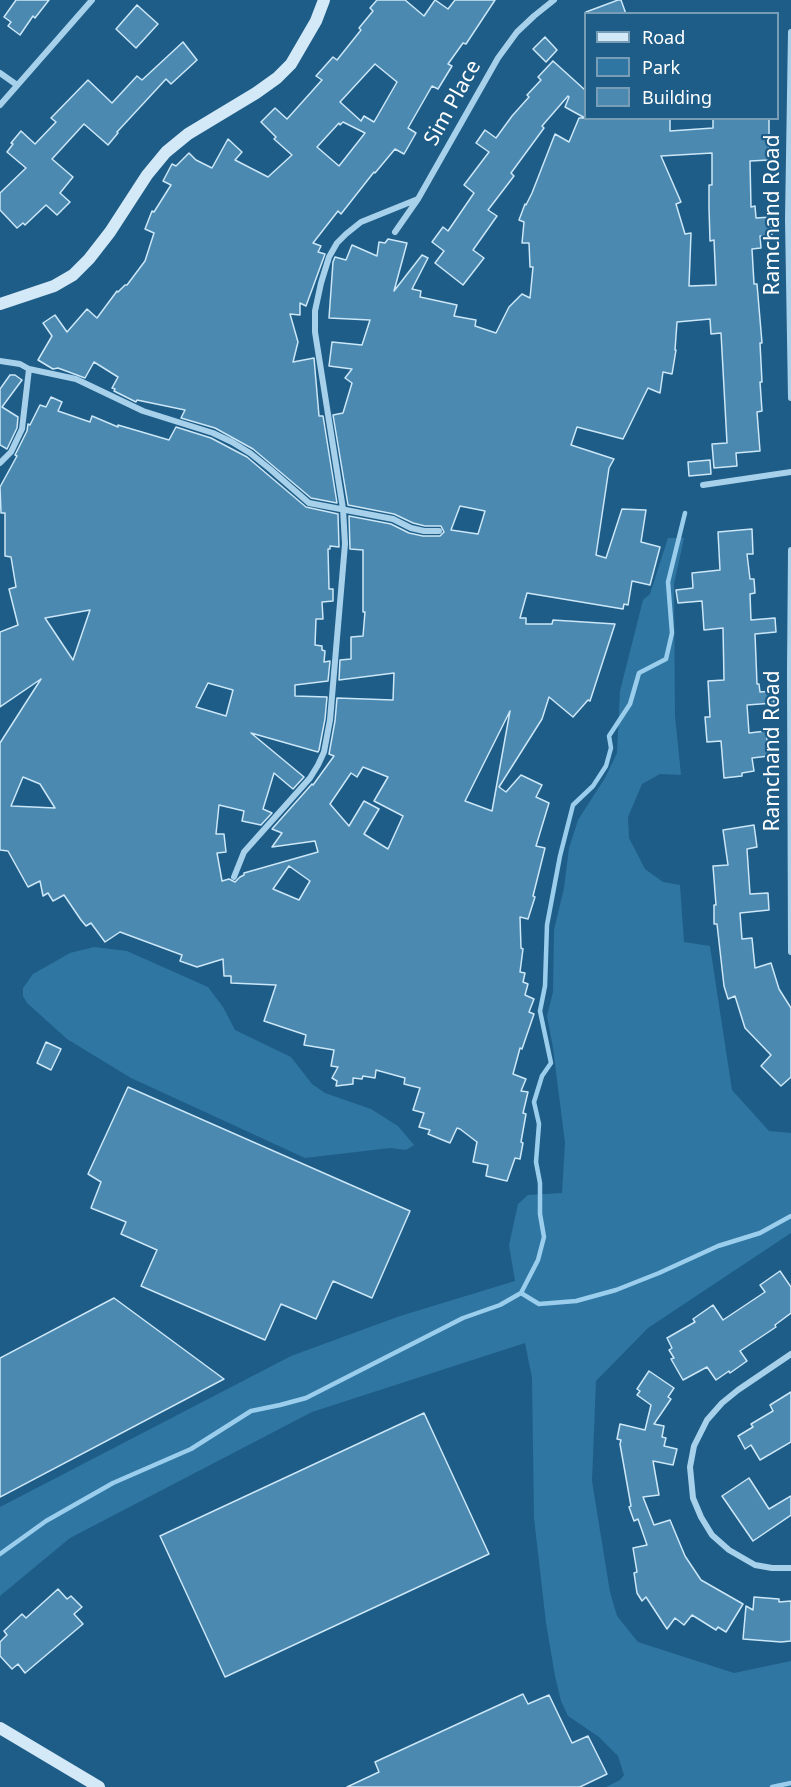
<!DOCTYPE html>
<style>
body{margin:0}
#map{position:relative;width:791px;height:1787px;overflow:hidden;background:#1e5d87;font-family:"Noto Sans",sans-serif}
canvas{display:block}
.legend{position:absolute;left:584px;top:12px;width:195px;height:108px;box-sizing:border-box;background:#1e5d87;border:2px solid #789eb7;margin:0;padding:8px 10px;list-style:none;font-size:18px;color:#fff}
.legend li{display:flex;align-items:center;gap:12px;height:30px}
.legend b{width:30px;border:2px solid #789eb7}
</style>
<div id="map">
<canvas width="791" height="1787"></canvas>
<ul class="legend">
<li><b style="height:8px;background:#d3e9f8"></b>Road</li>
<li><b style="height:16px;background:#2f76a3"></b>Park</li>
<li><b style="height:16px;background:#4b89b1"></b>Building</li>
</ul>
</div>
<script>
const ctx = document.querySelector('canvas').getContext('2d');
ctx.lineJoin = 'round';
function paint(path, color) {
  ctx.fillStyle = color;
  ctx.fill(path, 'evenodd');
}
function toPath(rows) {
  const path = new Path2D();
  for (const r of rows) {
    path.moveTo(r[0], r[1]);
    for (let i = 2; i < r.length; i += 2) path.lineTo(r[i], r[i + 1]);
  }
  return path;
}
function stroke(path, color, width, dash) {
  ctx.strokeStyle = color;
  ctx.lineWidth = width;
  ctx.lineCap = dash ? 'butt' : 'round';
  ctx.setLineDash(dash || []);
  ctx.stroke(path);
}
function write(font, color, halo, rows, align = 'center') {
  ctx.font = font + ' "Noto Sans",sans-serif';
  ctx.lineWidth = 4.5;
  ctx.setLineDash([]);
  ctx.textBaseline = 'middle';
  ctx.strokeStyle = halo;
  ctx.fillStyle = color;
  for (const [text, x, y, turn = 0] of rows) {
    ctx.save();
    ctx.translate(x, y);
    ctx.rotate((+turn || 0) * Math.PI / 180);
    ctx.textAlign = isNaN(turn) ? turn : align;
    if (halo) ctx.strokeText(text, 0, 0);
    ctx.fillText(text, 0, 0);
    ctx.restore();
  }
}
paint(toPath([
 [668,538,684,538,674,584,675,716,681,775,660,774,642,784,628,817,629,838,645,869,663,882,680,885,684,942,710,946,732,1090,769,1131,791,1133,791,1233,648,1328,596,1381,592,1481,610,1592,617,1616,638,1642,734,1673,791,1661,791,1787,606,1787,620,1780,624,1775,618,1756,599,1737,568,1716,561,1701,555,1676,546,1623,534,1518,532,1378,525,1343,312,1412,70,1538,0,1596,0,1507,291,1356,400,1316,515,1281,509,1245,518,1204,528,1195,562,1193,565,1143,553,1048,547,1016,553,992,554,930,564,888,569,848,578,820,605,778,617,753,620,691,643,600,650,594],
 [94,947,127,951,208,987,223,1007,235,1030,291,1057,312,1084,325,1093,371,1109,398,1126,414,1145,406,1150,390,1148,305,1158,131,1078,67,1039,27,1003,23,996,23,988,33,974,70,953]
]), '#2f76a3');
stroke(toPath([
 [521,1293,539,1304,576,1301,616,1290,659,1273,718,1246,760,1233,791,1216],
 [0,1554,46,1521,113,1483,191,1449,251,1411,280,1405,306,1398,463,1318,500,1305,521,1293,538,1260,544,1237,540,1214,540,1183,536,1162,539,1124,534,1102,542,1076,551,1063,540,1011,545,986,547,925,560,856,573,805,593,786,606,766,611,748,609,736,630,704,639,673,666,659,672,633,668,582,685,513],
 [772,1787,791,1783]
]), '#9bceec', 4.5);
const building = toPath([
 [16,0,49,0,35,18,33,16,20,35,8,26,11,22,4,17,16,0],
 [377,0,405,0,424,16,435,0,448,9,455,0,495,0,466,44,463,43,448,64,452,66,438,89,432,86,408,128,416,133,404,154,395,149,375,173,374,172,341,214,338,211,313,243,321,246,318,252,325,254,306,306,300,303,300,315,290,314,298,342,293,362,314,358,319,416,323,416,337,503,311,498,253,449,215,428,181,418,185,410,137,400,136,402,114,391,115,389,112,388,118,377,94,362,85,378,58,368,53,369,38,360,52,336,43,323,55,315,67,332,87,309,97,318,117,291,118,292,125,285,127,285,145,261,154,233,145,229,152,211,154,212,171,185,163,181,172,164,176,166,189,153,196,160,212,168,228,139,242,152,235,160,268,177,292,155,274,139,276,137,261,122,275,108,287,119,322,80,316,76,333,57,337,60,361,30,359,28,373,11,370,8,377,0],
 [375,64,397,82,374,122,364,116,361,121,340,102,375,64],
 [343,122,365,133,339,166,317,147,339,123,340,125,343,122],
 [618,0,621,0,626,14,586,14,586,12,618,0],
 [137,5,158,24,136,48,116,29,137,5],
 [545,37,557,50,546,62,533,49,545,37],
 [183,42,197,60,171,84,166,79,117,132,118,133,108,145,84,124,52,159,73,177,60,193,70,202,57,215,46,205,25,225,23,223,17,228,0,210,0,193,26,168,7,152,13,144,11,143,21,131,35,144,56,122,51,118,88,80,112,103,137,76,142,80,183,42],
 [553,61,585,90,585,118,670,118,670,131,713,128,713,118,769,118,769,160,750,161,751,207,755,206,756,218,771,217,772,235,760,236,761,248,752,249,754,284,757,284,762,343,760,343,762,382,760,382,762,411,757,412,760,451,736,453,737,466,714,468,712,444,727,443,721,333,711,334,710,319,677,322,675,350,676,350,672,374,663,372,660,393,648,388,623,439,577,427,571,445,614,459,609,468,596,555,606,558,622,509,646,510,641,542,660,547,650,585,632,581,628,605,624,604,623,609,527,593,520,618,526,618,526,624,552,624,553,620,615,624,590,701,588,700,573,717,549,697,542,719,499,787,506,792,521,775,542,785,536,797,549,803,536,846,545,848,533,896,535,897,528,919,520,917,521,948,523,949,520,972,525,973,523,982,528,984,525,995,534,999,529,1012,534,1014,522,1049,520,1048,513,1074,526,1079,521,1091,528,1092,523,1113,526,1114,521,1142,523,1143,520,1159,515,1158,507,1181,486,1176,488,1165,473,1162,477,1142,460,1129,457,1128,450,1143,428,1134,430,1130,419,1127,424,1113,413,1110,420,1088,404,1084,405,1078,376,1070,375,1078,363,1076,362,1079,353,1078,353,1084,336,1086,337,1081,332,1078,338,1067,331,1066,334,1050,304,1045,306,1035,264,1021,276,985,231,983,231,976,224,976,223,959,197,967,180,961,182,955,120,932,105,942,91,923,86,926,81,920,64,895,53,901,48,893,43,896,40,881,28,887,8,851,0,850,0,743,41,679,0,707,0,632,18,625,9,589,16,587,11,557,5,556,5,513,1,513,0,487,17,456,15,455,27,431,28,424,30,425,40,405,46,407,51,397,62,402,58,411,90,422,92,416,118,427,118,425,169,440,176,427,211,438,247,457,306,507,338,514,339,547,330,546,330,549,328,549,329,589,333,589,333,601,322,602,323,619,316,619,315,645,322,646,322,650,325,651,324,662,330,661,328,681,295,685,295,696,327,697,325,719,319,750,318,752,251,733,304,777,293,789,274,773,263,809,272,813,261,825,242,821,244,811,219,805,216,834,224,834,226,852,217,853,222,881,229,879,235,882,240,877,244,875,244,873,318,852,315,841,272,847,282,833,272,829,312,784,313,785,334,756,329,754,335,721,337,698,393,700,394,673,339,680,340,660,351,659,351,637,363,636,365,612,363,612,363,550,350,549,349,516,391,524,409,533,423,536,440,536,444,532,441,526,425,526,413,523,394,514,348,505,333,415,343,413,352,383,345,378,352,369,329,366,332,342,362,345,370,320,329,318,333,262,335,257,346,260,352,245,377,256,379,242,385,243,388,239,407,243,394,291,422,255,428,258,412,289,421,291,420,297,457,305,454,316,476,320,475,326,496,333,509,307,522,294,530,298,533,267,530,267,529,243,522,243,524,222,519,220,525,204,526,205,532,193,555,134,569,142,579,118,585,118,565,107,569,97,568,96,542,126,544,128,511,173,514,176,488,210,497,216,473,250,484,258,463,285,435,263,444,251,432,242,443,227,448,231,474,193,464,185,489,152,476,143,485,130,496,138,512,116,529,97,527,95,541,80,538,77,553,61],
 [712,153,712,185,709,185,709,208,710,241,714,240,716,285,689,286,691,233,685,234,676,204,681,202,661,156,712,153],
 [460,506,485,511,478,534,451,530,460,506],
 [90,610,73,660,45,618,90,610],
 [208,683,233,690,226,716,196,707,208,683],
 [510,711,492,811,465,801,510,711],
 [363,767,388,777,374,801,403,816,388,849,364,834,379,809,364,801,349,826,330,804,351,773,357,777,363,767],
 [23,777,40,784,55,808,11,806,23,777],
 [289,866,310,881,299,900,273,889,289,866],
 [10,375,15,375,22,380,2,407,18,417,17,428,7,449,0,445,0,389,10,375],
 [710,460,711,474,689,476,688,462,710,460],
 [752,529,753,554,747,554,750,579,754,579,755,593,750,594,751,620,775,618,776,632,755,634,757,684,759,684,760,692,773,691,774,703,747,705,749,733,766,731,769,756,752,758,754,771,742,773,742,776,724,778,721,741,707,742,705,717,710,717,708,681,724,680,723,628,704,630,702,601,678,603,676,590,693,588,692,573,720,570,718,532,752,529],
 [754,825,757,847,747,849,750,894,768,893,769,910,740,913,742,939,752,938,755,968,771,963,779,989,791,1008,791,1077,781,1086,761,1066,771,1055,745,1028,735,996,728,999,724,986,717,924,714,924,714,905,716,905,713,866,728,865,723,830,754,825],
 [46,1042,61,1049,51,1070,37,1063,46,1042],
 [128,1087,410,1211,372,1298,333,1281,316,1319,281,1304,265,1340,141,1286,157,1250,121,1234,126,1222,91,1208,101,1182,88,1174,128,1087],
 [780,1271,791,1287,791,1313,775,1325,776,1327,740,1351,747,1361,730,1373,729,1371,716,1380,707,1367,683,1380,671,1359,674,1358,669,1350,672,1348,667,1338,695,1322,693,1319,713,1305,723,1320,765,1292,760,1285,780,1271],
 [114,1298,224,1379,0,1497,0,1358,114,1298],
 [649,1371,674,1388,668,1397,671,1399,654,1424,664,1426,662,1437,666,1438,664,1446,677,1449,673,1465,653,1461,659,1495,643,1497,654,1525,670,1520,685,1556,701,1580,743,1604,726,1632,718,1627,716,1630,692,1615,684,1625,675,1618,667,1629,646,1597,642,1601,637,1593,634,1573,637,1572,633,1548,647,1545,638,1519,634,1521,629,1507,631,1506,620,1444,621,1440,617,1439,620,1424,645,1430,651,1405,637,1395,640,1391,637,1389,649,1371],
 [791,1392,791,1442,760,1460,751,1445,745,1449,738,1436,753,1427,751,1424,773,1411,770,1405,791,1392],
 [424,1413,489,1554,225,1677,160,1536,424,1413],
 [749,1478,769,1509,791,1496,791,1515,753,1541,722,1496,749,1478],
 [58,1589,67,1599,71,1596,82,1607,74,1614,83,1624,25,1673,18,1664,12,1669,0,1656,0,1642,7,1635,4,1631,22,1614,26,1618,58,1589],
 [754,1597,779,1599,779,1602,791,1601,791,1641,781,1642,743,1639,746,1606,753,1610,754,1597],
 [523,1694,528,1704,549,1695,572,1743,588,1736,607,1774,580,1787,347,1787,379,1772,375,1762,523,1694]
]);
paint(building, '#4b89b1');
stroke(building, '#cce7f8', 1.5);
stroke(toPath([
 [791,32,788,219,791,398],
 [0,73,17,85],
 [0,105,92,0],
 [395,232,418,199,498,58,517,32,534,16,554,0],
 [0,361,20,364,29,369,76,379,143,411,213,433,232,442,250,453,270,469,309,503,393,519,411,528,424,531,439,531],
 [0,463,11,452,22,429,29,369],
 [703,485,791,472],
 [791,550,790,671,791,952],
 [234,877,244,852,310,778,318,765,324,752,330,720,345,544,343,509,315,332,315,311,321,283,329,257,337,243,346,234,361,222,418,199],
 [791,1354,738,1390,722,1403,707,1420,694,1446,690,1467,693,1498,701,1517,712,1535,729,1550,755,1565,772,1568,791,1568]
]), '#a7d1eb', 6);
stroke(toPath([
 [0,304,54,286,73,275,89,259,110,232,147,175,166,152,188,134,256,93,277,78,291,64,316,21,324,0],
 [0,1728,99,1787]
]), '#d3e9f8', 12);
write('21px', '#fff', '#1e5d87', [
 ["Sim Place",453,103,-61],
 ["Ramchand Road",773,215,-90],
 ["Ramchand Road",773,751,-90]
]);
</script>
